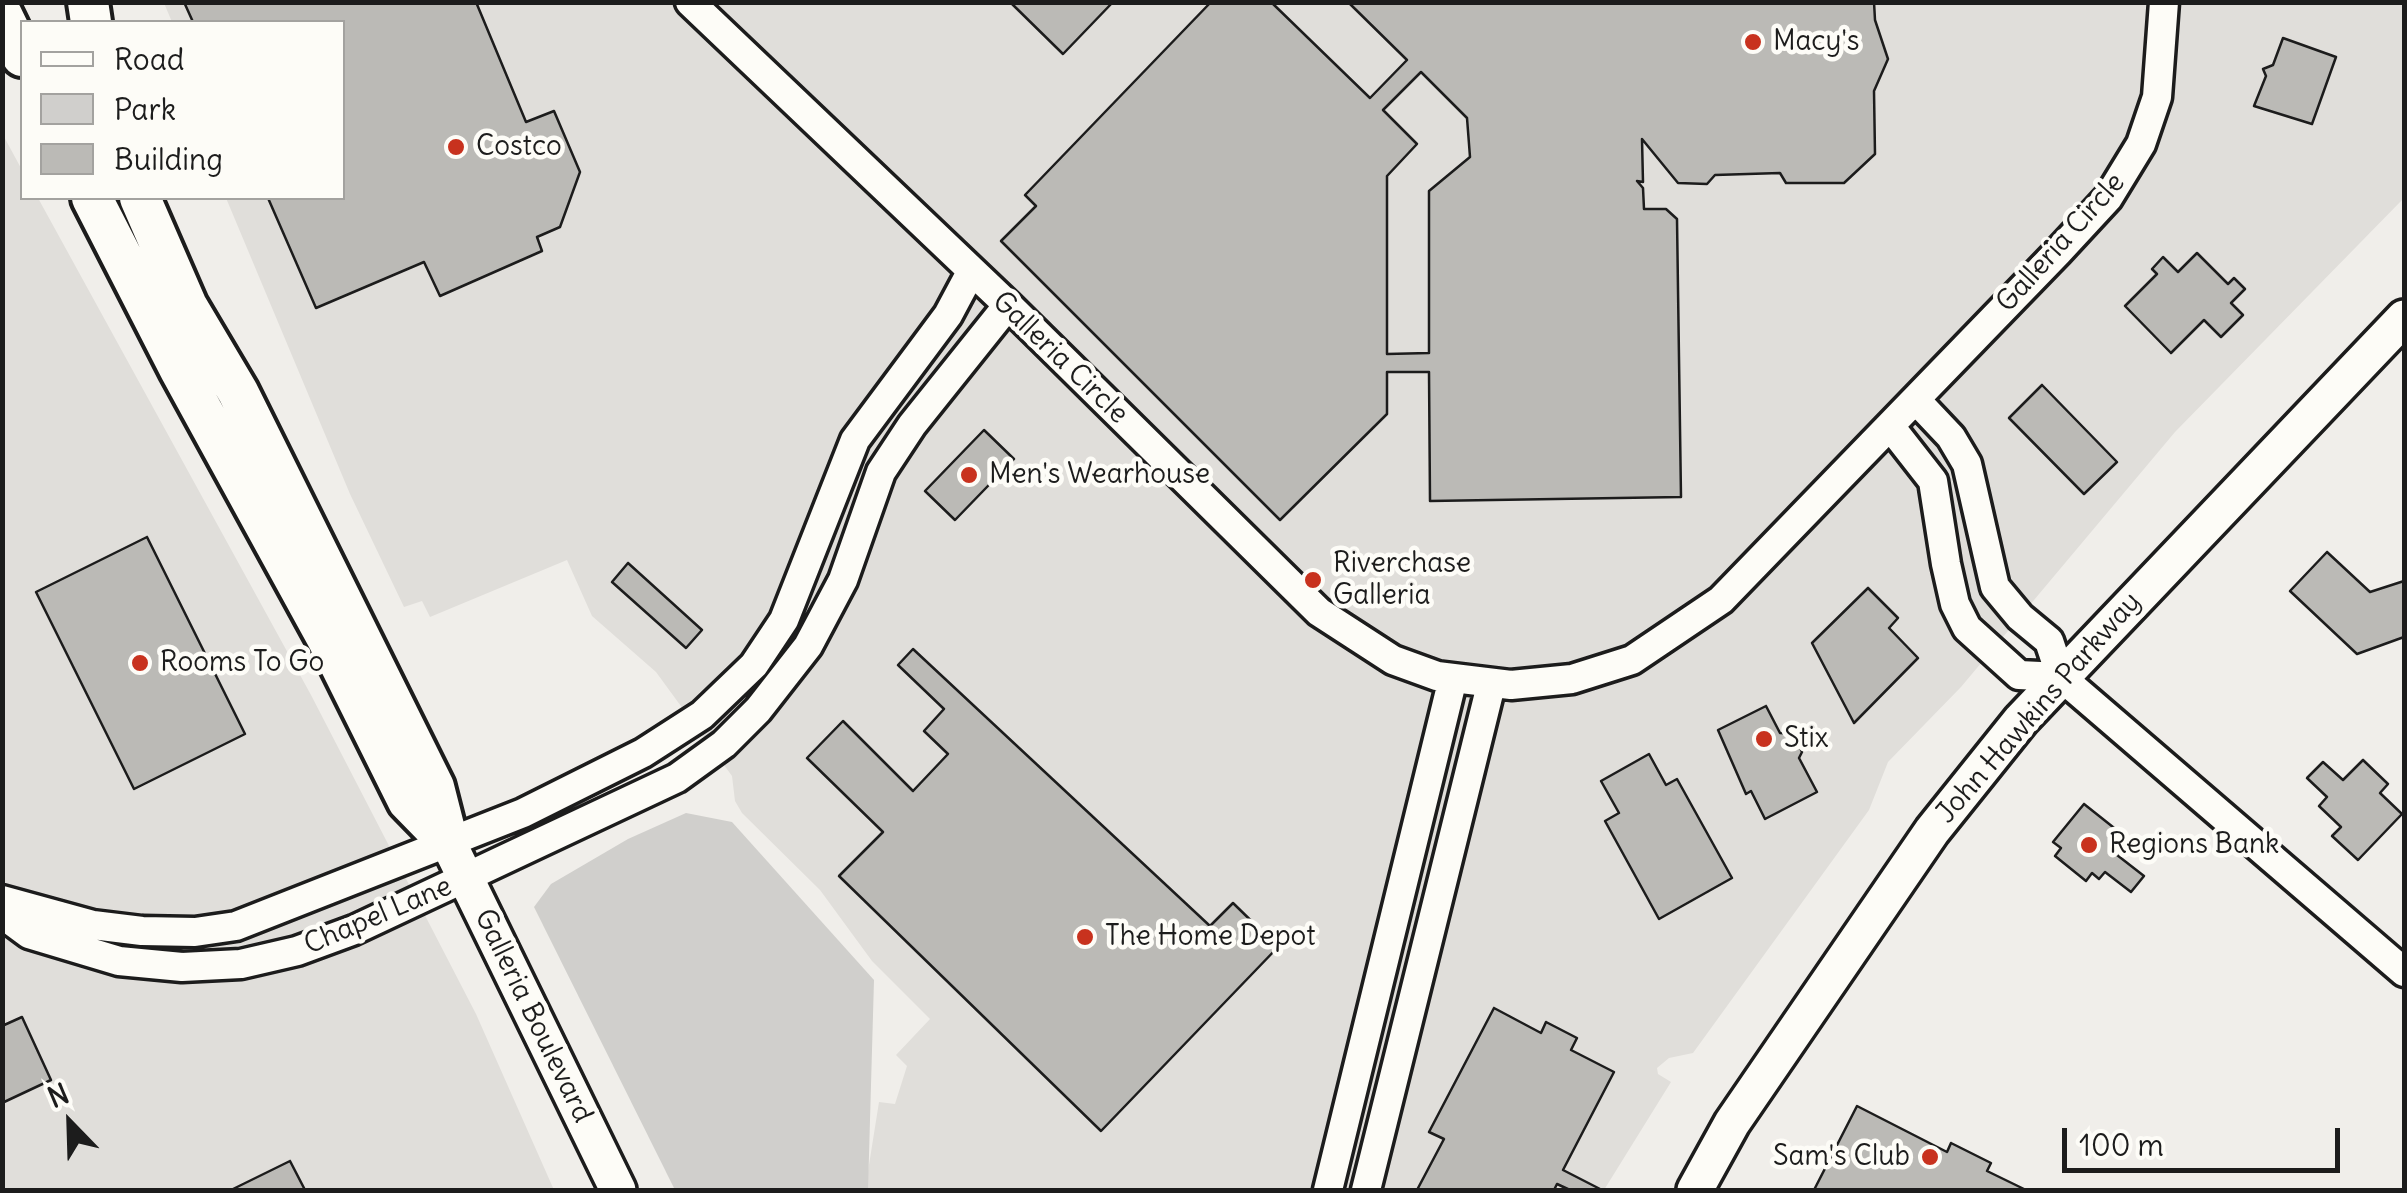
<!DOCTYPE html>
<style>
body{margin:0}
#map{position:relative;width:2407px;height:1193px;overflow:hidden;background:#f0eeea;font-family:Delius,sans-serif}
canvas{display:block}
.frame{position:absolute;inset:0;border:5px solid #1c1c1c;pointer-events:none}
.legend{position:absolute;left:20px;top:20px;width:325px;height:180px;box-sizing:border-box;background:#fdfcf7;border:2px solid #a3a29f;margin:0;padding:12px 18px;list-style:none;font-size:30px;color:#1c1c1c}
.legend li{display:flex;align-items:center;gap:20px;height:50px}
.legend b{width:50px;border:2px solid #a3a29f}
.north{position:absolute;left:20px;top:1073px;width:100px;height:100px;-webkit-text-stroke:8px #fdfcf7;paint-order:stroke;rotate:337deg;font-size:28px;font-weight:700;line-height:40px;text-align:center;color:#1c1c1c}
.north::after{content:'';display:block;margin:auto;width:35px;height:45px;background:#1c1c1c;clip-path:polygon(50% 0,100% 100%,50% 72%,0 100%)}
.scale{position:absolute;left:2062px;top:1128px;width:278px;height:45px;box-sizing:border-box;border:5px solid #1c1c1c;border-top:0;padding-left:12px;font-size:30px;line-height:35px;white-space:nowrap;color:#1c1c1c;-webkit-text-stroke:8px #fdfcf7;paint-order:stroke}
</style>
<div id="map">
<canvas width="2407" height="1193"></canvas>
<div class="frame"></div>
<ul class="legend">
<li><b style="height:12px;background:#fdfcf7"></b>Road</li>
<li><b style="height:28px;background:#d0cfcc"></b>Park</li>
<li><b style="height:28px;background:#bbbab6"></b>Building</li>
</ul>
<div class="north">N</div>
<div class="scale">100 m</div>
</div>
<script>
const ctx = document.querySelector('canvas').getContext('2d');
ctx.lineJoin = 'round';
function paint(path, color) {
  ctx.fillStyle = color;
  ctx.fill(path, 'evenodd');
}
function toPath(rows) {
  const path = new Path2D();
  for (const r of rows) {
    path.moveTo(r[0], r[1]);
    for (let i = 2; i < r.length; i += 2) path.lineTo(r[i], r[i + 1]);
  }
  return path;
}
function stroke(path, color, width, dash) {
  ctx.strokeStyle = color;
  ctx.lineWidth = width;
  ctx.lineCap = dash ? 'butt' : 'round';
  ctx.setLineDash(dash || []);
  ctx.stroke(path);
}
function write(font, color, halo, rows, align = 'center') {
  ctx.font = font + ' Delius,sans-serif';
  ctx.lineWidth = 9;
  ctx.setLineDash([]);
  ctx.textBaseline = 'middle';
  ctx.strokeStyle = halo;
  ctx.fillStyle = color;
  for (const [text, x, y, turn = 0] of rows) {
    ctx.save();
    ctx.translate(x, y);
    ctx.rotate((+turn || 0) * Math.PI / 180);
    ctx.textAlign = isNaN(turn) ? turn : align;
    if (halo) ctx.strokeText(text, 0, 0);
    ctx.fillText(text, 0, 0);
    ctx.restore();
  }
}
paint(toPath([
 [164,3,2404,3,2404,198,2175,432,1961,687,1888,762,1869,810,1693,1053,1669,1058,1657,1068,1658,1074,1671,1082,1604,1190,865,1190,879,1102,895,1104,907,1066,896,1055,930,1019,872,961,820,890,742,813,735,801,732,776,656,672,592,616,567,560,430,617,422,601,404,607,350,494,226,198,342,198,342,22,172,22],
 [2,133,22,170,22,198,38,198,311,695,476,1014,554,1190,3,1190]
]), '#e0deda');
paint(toPath([
 [686,813,732,822,874,980,868,1190,675,1190,534,907,551,884,628,839]
]), '#d0cfcc');
const building = toPath([
 [184,2,476,2,526,122,554,111,580,172,560,227,537,237,542,251,440,296,424,262,316,308,268,198,342,198,342,22,193,22,184,2],
 [1010,2,1113,2,1063,54,1010,2],
 [1211,2,1271,2,1370,98,1407,60,1348,2,1874,2,1875,20,1888,59,1874,91,1875,154,1844,183,1786,183,1780,173,1715,175,1707,184,1678,183,1642,139,1643,182,1637,181,1643,188,1644,209,1666,209,1677,219,1681,497,1430,501,1429,372,1387,372,1387,414,1280,520,1001,241,1036,206,1025,195,1211,2],
 [1421,72,1467,118,1470,157,1429,191,1429,353,1387,354,1387,176,1417,144,1383,110,1421,72],
 [2283,38,2336,57,2312,124,2254,106,2266,76,2263,69,2273,65,2283,38],
 [2197,253,2228,284,2234,278,2245,289,2231,303,2243,315,2221,337,2204,320,2171,353,2125,306,2157,274,2152,269,2163,257,2178,272,2197,253],
 [2042,385,2117,462,2084,494,2009,418,2042,385],
 [984,430,1014,459,955,520,925,491,984,430],
 [147,537,245,734,134,789,36,592,147,537],
 [2327,552,2370,592,2404,581,2404,637,2357,654,2290,591,2327,552],
 [628,563,702,630,686,648,612,582,628,563],
 [1868,588,1898,618,1889,628,1918,658,1854,723,1812,643,1868,588],
 [913,649,1210,926,1233,903,1278,947,1101,1131,839,876,883,832,807,758,843,721,913,791,948,754,924,731,944,709,898,665,913,649],
 [1766,706,1780,733,1794,734,1802,752,1799,758,1817,792,1765,819,1751,791,1746,794,1718,730,1766,706],
 [1649,754,1666,785,1677,779,1732,878,1659,919,1605,821,1619,813,1601,781,1649,754],
 [2363,760,2388,784,2380,793,2402,814,2358,860,2332,836,2341,827,2319,806,2327,797,2307,778,2323,762,2343,780,2363,760],
 [2084,804,2123,835,2117,855,2144,876,2131,892,2105,872,2099,879,2092,873,2086,881,2055,856,2061,848,2053,842,2084,804],
 [1494,1008,1541,1033,1546,1022,1577,1038,1571,1050,1614,1072,1563,1170,1602,1190,1570,1190,1557,1184,1554,1190,1417,1190,1444,1139,1429,1132,1494,1008],
 [22,1017,51,1080,2,1103,2,1026,22,1017],
 [1857,1106,1947,1152,1951,1143,1991,1163,1987,1171,2026,1190,1814,1190,1857,1106],
 [290,1161,305,1190,231,1190,290,1161]
]);
paint(building, '#bbbab6');
stroke(building, '#1c1c1c', 2.5);
const minor = toPath([
 [690,2,1008,305,1319,612,1393,660,1437,676,1511,685,1572,679,1632,660,1721,600,2058,252,2108,198,2141,144,2157,97,2164,2],
 [1916,400,1951,437,1967,464,1995,587,2020,617,2049,641,2061,677],
 [1890,426,1933,481,1946,564,1955,604,1967,628,2019,675,2061,677],
 [2061,677,2404,972],
 [2,900,93,925,142,931,195,932,236,926,523,813,643,753,702,715,754,665,784,620,855,440,948,315,971,272],
 [2,914,29,934,119,961,182,967,241,964,297,951,354,930,677,778,724,744,758,710,808,646,843,580,881,472,912,425,1008,305],
 [1328,1190,1453,678],
 [1366,1190,1491,685]
]);
const major = toPath([
 [448,842,618,1190],
 [1695,1190,1732,1123,1932,831,2021,720,2404,318]
]);
const highway = toPath([
 [88,2,91,22],
 [2,15,22,56],
 [92,198,180,370,329,642,408,801,448,842],
 [140,198,187,306,238,392,434,787,447,838]
]);
stroke(minor, '#1c1c1c', 35);
stroke(major, '#1c1c1c', 42);
stroke(highway, '#1c1c1c', 48);
stroke(minor, '#fdfcf7', 28);
stroke(major, '#fdfcf7', 35);
stroke(highway, '#fdfcf7', 40);
for (const [x, y, r, color] of [
 [1753,42,10,"#c8321e"],
 [456,147,10,"#c8321e"],
 [969,475,10,"#c8321e"],
 [1313,580,10,"#c8321e"],
 [140,663,10,"#c8321e"],
 [1764,739,10,"#c8321e"],
 [2089,845,10,"#c8321e"],
 [1085,937,10,"#c8321e"],
 [1930,1157,10,"#c8321e"]
]) {
  const dot = new Path2D();
  dot.arc(x, y, r, 0, 2 * Math.PI);
  ctx.fillStyle = color;
  ctx.fill(dot);
  stroke(dot, '#fdfcf7', 4);
}
write('28px', '#1c1c1c', '#fdfcf7', [
 ["Macy's",1773,42],
 ["Costco",476,147],
 ["Men's Wearhouse",989,475],
 ["Riverchase",1333,564],
 ["Galleria",1333,596],
 ["Rooms To Go",160,663],
 ["Stix",1784,739],
 ["Regions Bank",2109,845],
 ["The Home Depot",1105,937],
 ["Sam's Club",1910,1157,"right"]
], 'left');
write('28px', '#1c1c1c', '#fdfcf7', [
 ["Galleria Circle",2061,243,-48],
 ["Galleria Circle",1060,358,44],
 ["John Hawkins Parkway",2039,708,-49],
 ["Chapel Lane",378,916,-23],
 ["Galleria Boulevard",533,1016,64]
]);
</script>
